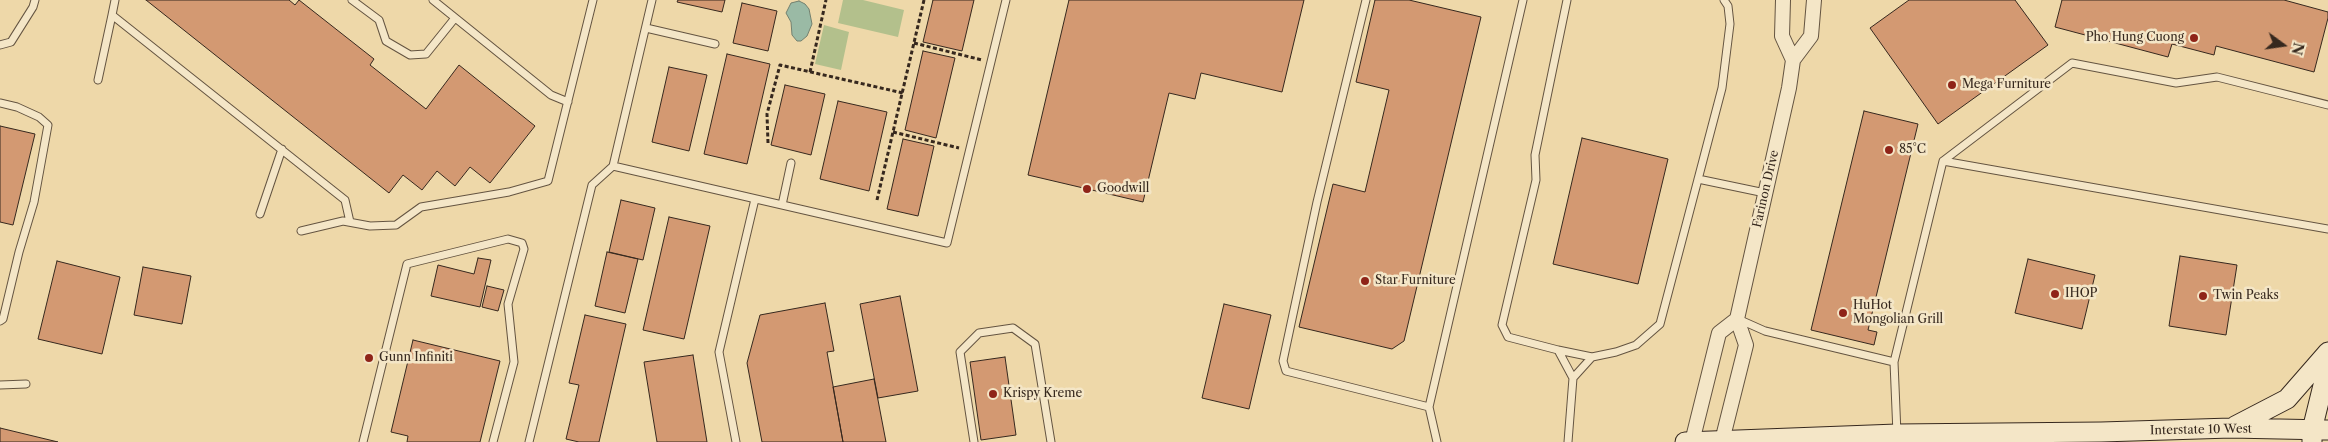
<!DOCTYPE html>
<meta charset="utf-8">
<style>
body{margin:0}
#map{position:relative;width:2328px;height:442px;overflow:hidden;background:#eed8a9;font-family:"Libre Caslon Text",serif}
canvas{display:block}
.north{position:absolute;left:2258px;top:20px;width:50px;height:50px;-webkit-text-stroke:4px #f4e6c7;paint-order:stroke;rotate:104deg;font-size:14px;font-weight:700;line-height:20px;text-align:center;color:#36281e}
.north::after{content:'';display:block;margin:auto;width:18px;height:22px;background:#36281e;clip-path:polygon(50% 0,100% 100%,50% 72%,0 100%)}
</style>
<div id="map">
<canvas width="2328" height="442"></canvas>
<div class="north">N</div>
</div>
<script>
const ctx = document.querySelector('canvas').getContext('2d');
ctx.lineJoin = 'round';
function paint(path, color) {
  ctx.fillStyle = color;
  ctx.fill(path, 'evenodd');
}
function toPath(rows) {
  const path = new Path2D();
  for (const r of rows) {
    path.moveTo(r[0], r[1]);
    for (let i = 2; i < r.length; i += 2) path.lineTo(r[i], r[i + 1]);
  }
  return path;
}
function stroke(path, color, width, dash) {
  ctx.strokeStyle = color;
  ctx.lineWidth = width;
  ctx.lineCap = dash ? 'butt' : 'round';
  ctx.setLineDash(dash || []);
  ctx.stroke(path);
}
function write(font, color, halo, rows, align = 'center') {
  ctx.font = font + ' "Libre Caslon Text",serif';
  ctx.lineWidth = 5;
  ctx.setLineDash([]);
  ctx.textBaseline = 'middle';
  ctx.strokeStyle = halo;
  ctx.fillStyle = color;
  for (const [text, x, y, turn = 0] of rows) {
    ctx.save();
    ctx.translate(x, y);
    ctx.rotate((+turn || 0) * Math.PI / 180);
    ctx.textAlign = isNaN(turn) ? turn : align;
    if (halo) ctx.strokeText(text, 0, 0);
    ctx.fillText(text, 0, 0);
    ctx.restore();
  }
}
paint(toPath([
 [843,0,863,0,904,10,898,37,838,23],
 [824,25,849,32,841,70,815,64]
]), '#b3c08c');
const water = toPath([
 [799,1,805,4,809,9,812,24,807,36,801,41,797,41,792,35,791,22,786,13,791,3,799,1]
]);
paint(water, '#9abaa5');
stroke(water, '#72806f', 1);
const building = toPath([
 [146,0,289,0,295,5,299,0,374,59,370,65,426,109,459,65,535,126,490,183,470,167,455,186,437,171,422,190,403,175,389,193,146,0],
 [678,0,725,0,722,12,677,2,678,0],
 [933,0,974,0,962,51,923,42,933,0],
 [1069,0,1304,0,1282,92,1201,73,1195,99,1169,93,1143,202,1028,175,1069,0],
 [1375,0,1409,0,1481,17,1404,341,1392,349,1299,327,1333,184,1365,192,1389,90,1356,82,1375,0],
 [1909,0,2015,0,2048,45,1938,124,1870,28,1909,0],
 [2062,0,2284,0,2328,12,2328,18,2314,72,2216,46,2214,55,2172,44,2168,57,2055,27,2062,0],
 [742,3,777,11,768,51,733,43,742,3],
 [923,51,955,58,936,138,905,130,923,51],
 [727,54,770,64,747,164,704,154,727,54],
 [669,67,707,75,689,151,652,142,669,67],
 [785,85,825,94,811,155,771,145,785,85],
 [838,101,887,112,869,191,820,179,838,101],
 [1864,111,1918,124,1868,330,1877,332,1874,345,1811,330,1864,111],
 [0,126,35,134,13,225,0,222,0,126],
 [1582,138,1668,159,1638,284,1553,264,1582,138],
 [903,139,934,146,918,216,887,209,903,139],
 [621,200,655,208,643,260,609,252,621,200],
 [669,217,710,226,684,339,643,330,669,217],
 [607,252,638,259,625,313,595,306,607,252],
 [2180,256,2237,265,2226,335,2169,326,2180,256],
 [478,258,491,260,480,307,431,296,438,265,474,274,478,258],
 [2028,259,2095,275,2082,329,2015,313,2028,259],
 [57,261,120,277,102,354,38,339,57,261],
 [143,267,191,276,182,324,134,315,143,267],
 [487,286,504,290,498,311,482,307,487,286],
 [900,296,918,391,878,398,860,304,900,296],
 [825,303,834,351,827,352,843,442,762,442,747,363,760,315,825,303],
 [1224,304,1271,315,1249,409,1202,398,1224,304],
 [585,315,626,324,599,442,579,442,566,439,579,385,569,383,585,315],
 [413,340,500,361,480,442,407,442,408,436,391,432,413,340],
 [693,355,707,442,657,442,644,362,693,355],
 [1005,357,1016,435,981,440,970,362,1005,357],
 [874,379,886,442,843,442,833,387,874,379],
 [0,428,58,442,0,442,0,428]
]);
paint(building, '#d39972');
stroke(building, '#36281e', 1);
const lane = toPath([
 [352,0,379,20,386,41,410,55,426,54,455,18],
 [433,0,551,95,568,102],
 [1366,0,1317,202,1283,361,1286,371,1429,407],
 [1567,0,1535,155,1536,180,1502,325,1508,337,1558,350,1573,378],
 [112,15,115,0],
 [646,28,715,44],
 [0,45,11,42,33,7,35,0],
 [98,80,112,15,345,200,350,222],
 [0,103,17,107,39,117,48,125,34,202,19,252,3,319,0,321],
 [1943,161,2328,229],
 [613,166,947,243,1006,0],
 [1698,179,1765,193],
 [782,205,791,163],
 [260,214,282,149],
 [301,231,343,221,370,226,396,225,421,207,509,192,548,181,593,0],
 [1738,319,1765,331,1894,362],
 [1558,350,1592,357],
 [0,385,26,384],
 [1897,434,1894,362,1943,161,2072,63,2176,83,2217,77,2328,105],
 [363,442,407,264,508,239,522,243,524,249,508,304,514,362,493,442],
 [529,442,592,185,613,166,652,0],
 [736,442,719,352,755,199],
 [974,442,960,352,979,333,1013,328,1035,344,1051,442],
 [1437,442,1429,407,1523,0],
 [1568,442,1573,378,1592,357,1616,352,1636,345,1660,324,1722,88,1730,24,1728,6,1724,0]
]);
const street = toPath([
 [1793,60,1811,36,1814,0],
 [1722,441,1746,345,1737,319,1789,88,1793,60,1782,36,1783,0],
 [1692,442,1719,333,1737,319]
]);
const secondary = toPath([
 [2235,426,2287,399,2328,352],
 [1685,442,1897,434,2101,432,2231,428,2328,430],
 [2312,442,2312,430,2328,365]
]);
stroke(lane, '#645441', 9);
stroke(street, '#645441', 16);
stroke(secondary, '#36281e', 21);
stroke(toPath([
 [914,43,982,60],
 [810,72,826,0],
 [893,132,959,148],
 [768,143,767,114,780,65,903,93],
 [877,200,924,0]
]), '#36281e', 3, [4, 2.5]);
stroke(lane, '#f4e6c7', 7);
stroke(street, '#f4e6c7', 14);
stroke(secondary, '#f4e6c7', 19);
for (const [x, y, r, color] of [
 [2194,38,5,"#8f2418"],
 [1952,85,5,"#8f2418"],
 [1889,150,5,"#8f2418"],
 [1087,189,5,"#8f2418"],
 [1365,281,5,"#8f2418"],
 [2055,294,5,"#8f2418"],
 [2203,296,5,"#8f2418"],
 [1843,313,5,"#8f2418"],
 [369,358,5,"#8f2418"],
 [993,394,5,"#8f2418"]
]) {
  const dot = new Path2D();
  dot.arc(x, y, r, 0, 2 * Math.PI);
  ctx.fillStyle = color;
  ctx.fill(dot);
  stroke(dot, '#f4e6c7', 2);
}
write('12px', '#36281e', '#f4e6c7', [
 ["Pho Hung Cuong",2184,38,"right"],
 ["Mega Furniture",1962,85],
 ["85°C",1899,150],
 ["Goodwill",1097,189],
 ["Star Furniture",1375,281],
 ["IHOP",2065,294],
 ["Twin Peaks",2213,296],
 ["HuHot",1853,306],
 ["Mongolian Grill",1853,320],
 ["Gunn Infiniti",379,358],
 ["Krispy Kreme",1003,394]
], 'left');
write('12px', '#36281e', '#f4e6c7', [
 ["Farinon Drive",1766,189,-77],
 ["Interstate 10 West",2201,430,-1]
]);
</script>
